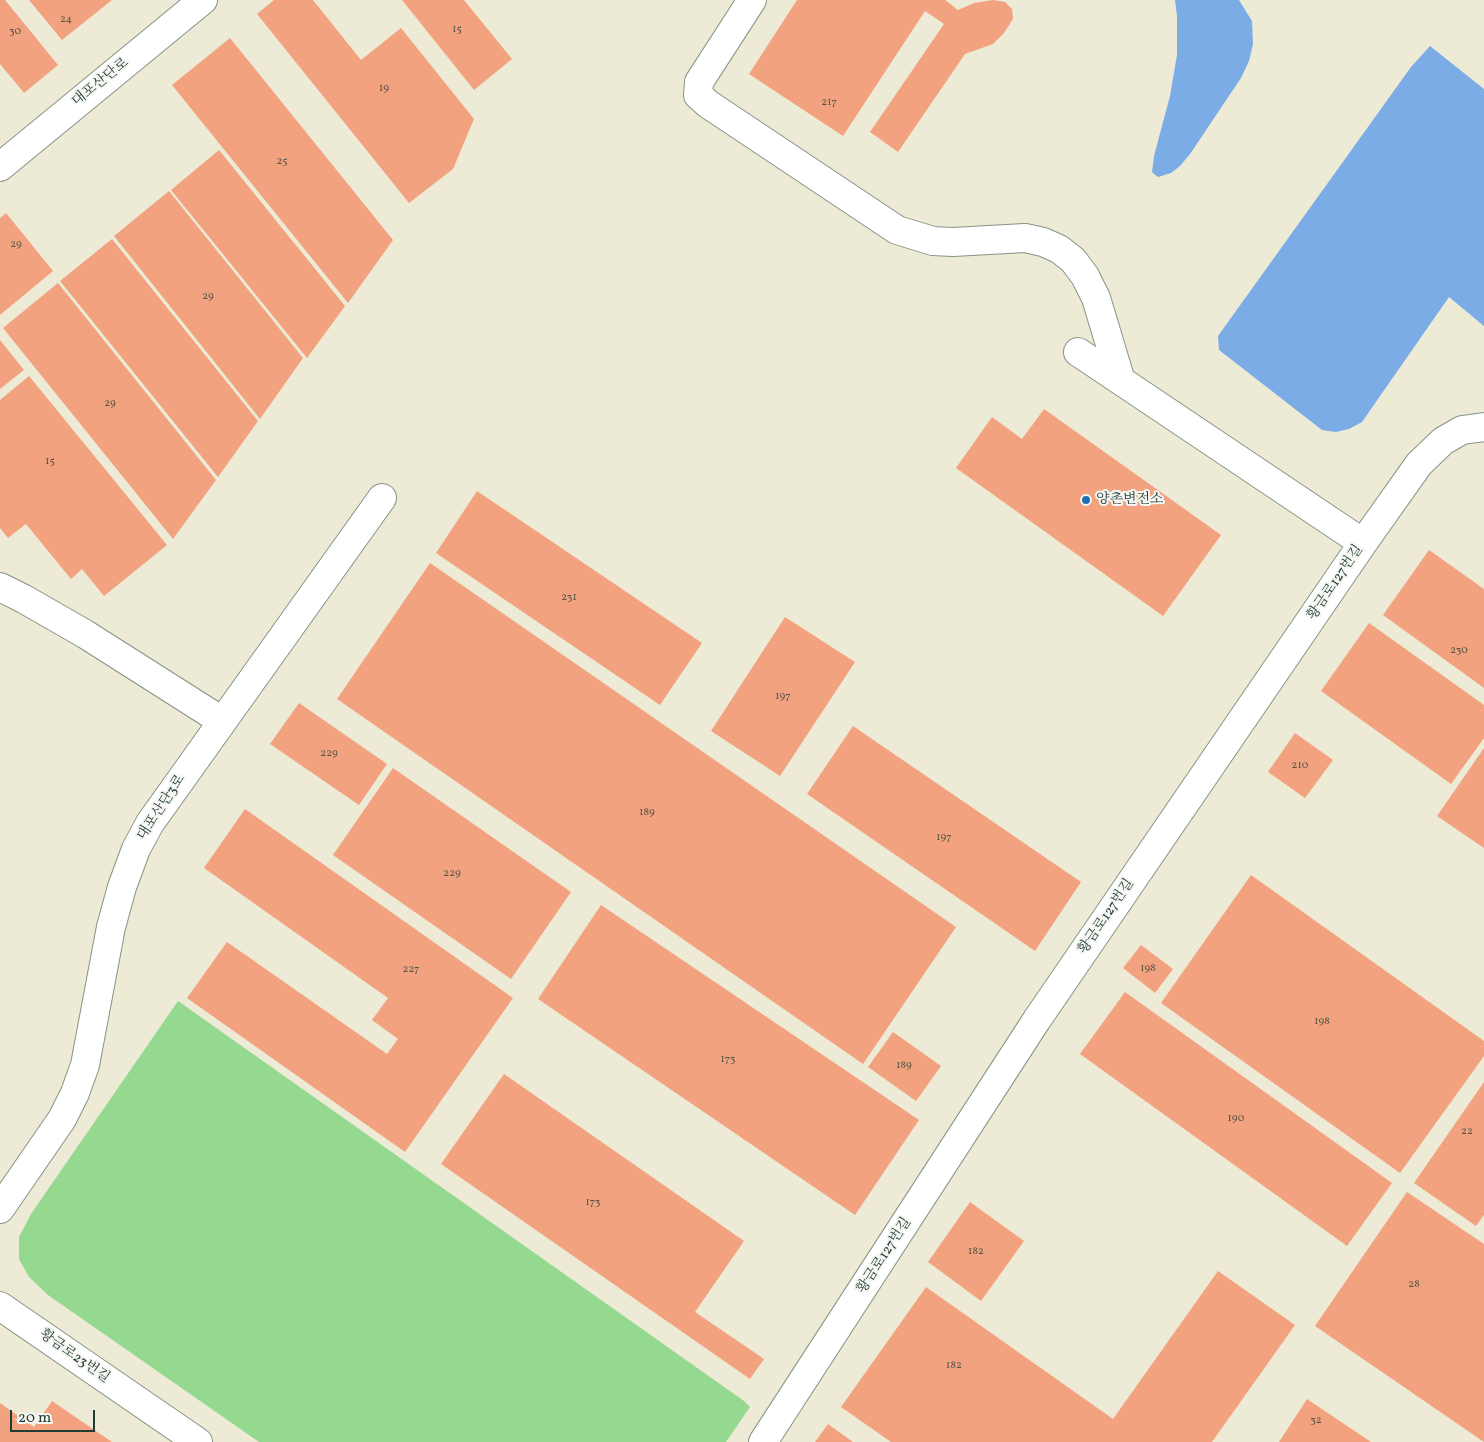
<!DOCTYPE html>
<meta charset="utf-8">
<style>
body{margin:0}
#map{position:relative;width:1484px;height:1442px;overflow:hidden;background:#edead6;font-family:Vollkorn,serif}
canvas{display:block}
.scale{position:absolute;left:10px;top:1410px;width:85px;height:22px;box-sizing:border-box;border:2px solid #1f3d34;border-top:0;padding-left:6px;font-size:15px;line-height:18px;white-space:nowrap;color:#1f3d34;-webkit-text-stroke:4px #f6f6f2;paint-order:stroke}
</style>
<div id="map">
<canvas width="1484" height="1442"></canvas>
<div class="scale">20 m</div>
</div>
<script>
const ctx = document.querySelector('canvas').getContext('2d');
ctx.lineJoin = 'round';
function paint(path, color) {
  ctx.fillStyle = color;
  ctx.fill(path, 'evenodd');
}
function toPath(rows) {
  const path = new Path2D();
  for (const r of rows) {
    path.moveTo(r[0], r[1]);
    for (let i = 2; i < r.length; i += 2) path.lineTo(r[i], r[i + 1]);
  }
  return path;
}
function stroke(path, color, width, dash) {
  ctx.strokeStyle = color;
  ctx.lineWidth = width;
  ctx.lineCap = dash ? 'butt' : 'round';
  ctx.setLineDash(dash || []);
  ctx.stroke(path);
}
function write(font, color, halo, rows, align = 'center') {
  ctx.font = font + ' Vollkorn,"Noto Serif KR",serif';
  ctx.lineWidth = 4;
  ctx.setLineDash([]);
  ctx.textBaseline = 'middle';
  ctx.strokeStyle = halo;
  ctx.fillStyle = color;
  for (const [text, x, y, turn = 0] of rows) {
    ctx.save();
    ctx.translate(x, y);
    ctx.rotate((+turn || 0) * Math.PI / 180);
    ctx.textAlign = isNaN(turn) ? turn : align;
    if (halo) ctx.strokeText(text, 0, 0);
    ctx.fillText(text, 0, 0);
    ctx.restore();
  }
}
paint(toPath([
 [178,1001,744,1401,750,1407,726,1442,259,1442,48,1295,29,1277,19,1259,19,1237,31,1214]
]), '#95d890');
paint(toPath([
 [1175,0,1239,0,1252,21,1253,44,1249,61,1241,78,1190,154,1180,166,1171,173,1158,177,1152,172,1154,156,1170,96,1177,55,1177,16],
 [1430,46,1484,89,1484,326,1449,297,1362,422,1349,429,1336,432,1322,430,1219,350,1218,336,1411,67]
]), '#7bace6');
paint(toPath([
 [0,0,5,0,58,65,24,93,0,64],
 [29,0,112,0,62,40],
 [274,0,313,0,361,60,401,28,474,119,453,169,409,203,257,14],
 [402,0,464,0,512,59,474,90],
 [797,0,945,0,958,10,974,3,993,0,1005,2,1012,9,1013,19,1004,33,993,44,965,54,898,152,870,132,944,24,925,11,843,136,749,74],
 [230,38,393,240,348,303,172,85],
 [219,150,345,306,307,358,171,190],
 [169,191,303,358,260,419,114,236],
 [6,213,53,271,0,315,0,218],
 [112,239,258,421,218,477,60,281],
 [58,283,216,480,173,539,3,328],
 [0,340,24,370,0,389],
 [29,376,167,545,104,596,82,569,71,579,26,524,8,538,0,528,0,400],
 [1044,409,1221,535,1163,616,956,468,992,417,1022,439],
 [477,491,702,643,660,705,436,553],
 [1429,550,1484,589,1484,688,1383,615],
 [430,563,956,927,863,1064,337,699],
 [785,617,855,662,780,776,711,731],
 [1369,623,1484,705,1484,738,1451,784,1321,691],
 [299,703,387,764,359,805,270,744],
 [853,726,1081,882,1035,951,807,794],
 [1295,733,1333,760,1305,798,1268,772],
 [1484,748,1484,848,1437,816],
 [393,768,571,892,511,979,333,855],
 [245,809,513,998,405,1152,187,998,227,942,387,1054,398,1039,372,1020,388,998,204,868],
 [1251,875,1484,1041,1484,1056,1400,1173,1161,1003],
 [601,905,919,1120,855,1215,538,999],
 [1141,945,1173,969,1155,993,1123,968],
 [1125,992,1392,1183,1347,1246,1080,1054],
 [893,1032,941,1066,916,1101,868,1067],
 [504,1074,744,1241,695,1312,764,1359,750,1379,441,1164],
 [1484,1082,1484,1215,1476,1226,1414,1183],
 [1407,1192,1484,1244,1484,1442,1315,1326],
 [970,1202,1024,1241,981,1301,928,1262],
 [1218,1271,1295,1325,1212,1442,891,1442,841,1407,926,1287,1113,1419],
 [1307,1399,1371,1442,1279,1442],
 [52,1401,112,1442,0,1442,0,1403,34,1427],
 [828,1424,853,1442,815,1442]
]), '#f2a27f');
const minor = toPath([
 [752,0,699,82,698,95,708,104,897,230,933,241,953,242,1025,238,1043,242,1059,249,1073,260,1085,276,1096,298,1121,381],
 [0,167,203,0],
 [1078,352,1363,543],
 [0,587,24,599,85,634,222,721],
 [0,1209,62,1119,75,1093,85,1065,111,927,122,887,136,849,150,823,382,498],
 [0,1306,198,1442],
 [763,1442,1036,1021,1363,543,1419,464,1443,441,1462,430,1484,427]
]);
stroke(minor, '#869485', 30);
stroke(minor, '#fff', 28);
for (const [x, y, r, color] of [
 [1086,500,5,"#1f6fb2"]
]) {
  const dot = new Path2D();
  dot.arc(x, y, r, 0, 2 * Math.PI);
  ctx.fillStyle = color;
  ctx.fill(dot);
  stroke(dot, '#f6f6f2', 2);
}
write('11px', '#545647', null, [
 ["24",66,20],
 ["15",457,30],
 ["30",15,32],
 ["19",384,89],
 ["217",829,103],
 ["25",282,162],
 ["29",16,245],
 ["29",208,297],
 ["29",110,404],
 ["15",50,462],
 ["231",569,598],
 ["230",1459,651],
 ["197",783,697],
 ["229",329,754],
 ["210",1300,766],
 ["189",647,813],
 ["197",944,838],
 ["229",452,874],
 ["198",1148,969],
 ["227",411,970],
 ["198",1322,1022],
 ["173",728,1060],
 ["189",904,1066],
 ["190",1236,1119],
 ["22",1467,1132],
 ["173",593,1203],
 ["182",976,1252],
 ["28",1414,1285],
 ["182",954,1366],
 ["32",1316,1421]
]);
write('14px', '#1f3d34', '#f6f6f2', [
 ["대포산단로",101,83,-39],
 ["황금로127번길",1336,583,-56],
 ["대포산단3로",162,808,-57],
 ["황금로127번길",1107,917,-56],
 ["황금로127번길",885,1256,-57],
 ["황금로23번길",74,1357,35]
]);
write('14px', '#1f3d34', '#f6f6f2', [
 ["양촌변전소",1096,500]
], 'left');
</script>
